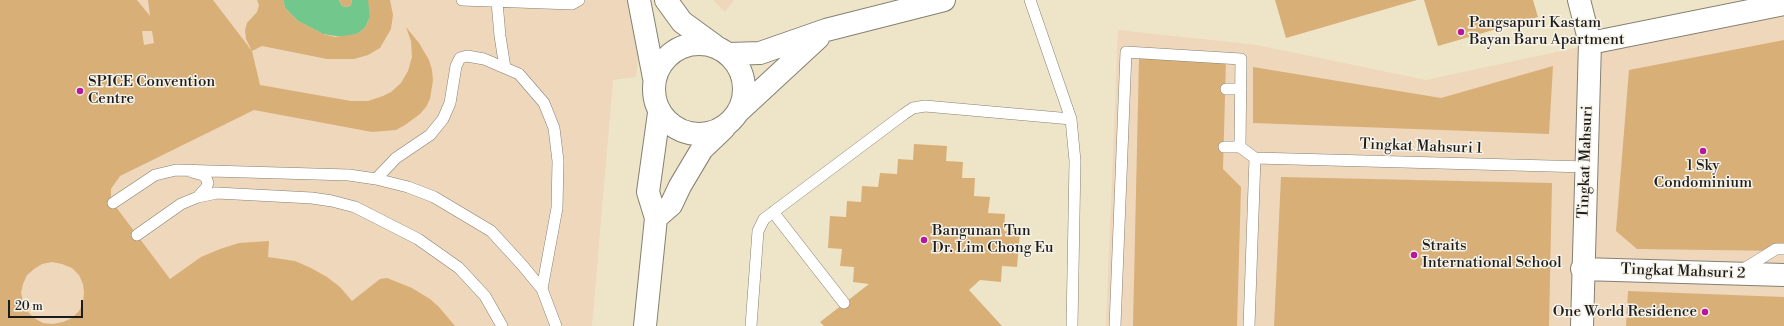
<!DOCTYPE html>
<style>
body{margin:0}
#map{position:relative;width:1784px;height:326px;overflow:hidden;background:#eee5c8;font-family:"Libre Bodoni",serif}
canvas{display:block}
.scale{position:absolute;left:8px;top:300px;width:75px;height:18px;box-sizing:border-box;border:2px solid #1c1c1c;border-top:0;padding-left:5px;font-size:12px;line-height:14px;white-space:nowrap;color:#1c1c1c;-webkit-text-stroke:3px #f7f3e8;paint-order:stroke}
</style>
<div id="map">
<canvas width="1784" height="326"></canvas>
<div class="scale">20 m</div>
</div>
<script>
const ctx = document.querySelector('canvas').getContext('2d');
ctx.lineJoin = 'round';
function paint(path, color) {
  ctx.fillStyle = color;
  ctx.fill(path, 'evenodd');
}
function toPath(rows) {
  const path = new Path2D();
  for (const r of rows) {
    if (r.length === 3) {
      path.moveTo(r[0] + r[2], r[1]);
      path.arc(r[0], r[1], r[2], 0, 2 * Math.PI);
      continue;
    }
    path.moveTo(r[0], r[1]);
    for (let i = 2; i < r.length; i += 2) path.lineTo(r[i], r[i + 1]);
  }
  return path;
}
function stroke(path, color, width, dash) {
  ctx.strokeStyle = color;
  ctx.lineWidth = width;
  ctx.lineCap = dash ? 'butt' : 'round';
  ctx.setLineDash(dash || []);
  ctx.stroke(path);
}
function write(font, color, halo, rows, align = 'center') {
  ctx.font = font + ' "Libre Bodoni",serif';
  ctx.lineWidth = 3;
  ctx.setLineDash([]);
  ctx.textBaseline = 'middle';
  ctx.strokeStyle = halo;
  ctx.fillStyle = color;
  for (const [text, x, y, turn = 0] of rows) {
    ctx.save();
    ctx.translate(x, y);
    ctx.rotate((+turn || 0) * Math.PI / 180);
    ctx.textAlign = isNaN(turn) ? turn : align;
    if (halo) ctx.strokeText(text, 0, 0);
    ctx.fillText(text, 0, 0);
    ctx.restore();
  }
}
paint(toPath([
 [0,0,636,0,640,42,636,77,613,80,592,326,0,326],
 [713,0,734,0,725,12],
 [1784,3,1784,326,1106,326,1118,30,1257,45,1426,80]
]), '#eed7bb');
paint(toPath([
 [283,0,339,0,342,6,347,7,351,5,352,0,369,0,370,17,365,28,357,34,342,37,323,34,298,21,285,8]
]), '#72c78c');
paint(toPath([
 [0,0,137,0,150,16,148,0,213,0,252,51,260,85,351,101,368,101,383,96,391,92,401,83,408,71,412,57,411,41,406,27,419,43,429,60,432,70,433,80,430,99,426,107,420,114,405,125,396,130,372,132,254,110,120,176,111,189,111,198,113,203,170,279,201,257,220,249,239,243,269,241,268,257,295,261,311,268,327,277,340,287,352,301,380,279,387,278,412,288,430,299,439,307,455,326,0,326],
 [142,31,152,31,154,43,144,45],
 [52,262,62,264,72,268,79,275,83,284,84,293,83,303,79,311,72,318,63,322,53,324,43,323,34,318,27,311,23,302,21,293,23,284,27,275,34,269,42,264],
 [257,0,283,0,285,8,298,21,323,34,335,37,357,34,365,28,370,17,368,0,390,0,393,15,391,29,380,48,368,55,354,59,327,59,262,46,252,51,246,39,245,30,247,23,257,12,259,5],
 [339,0,352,0,351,5,347,7,342,6],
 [1275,0,1417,0,1286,38],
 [1424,0,1533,0,1538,17,1438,46],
 [1784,40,1784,251,1637,249,1616,231,1629,70],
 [1139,58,1226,60,1223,169,1241,187,1237,326,1133,326],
 [1553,66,1549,134,1253,123,1253,67,1441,98],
 [914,144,947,146,946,161,963,162,962,178,975,178,974,196,990,197,988,213,1005,214,1004,231,1020,232,1017,267,1002,266,1001,282,980,280,969,290,1002,326,824,326,820,322,869,284,853,282,854,267,840,266,842,249,828,248,830,216,846,217,847,201,861,202,862,186,878,187,880,173,897,174,898,159,913,160],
 [1281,177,1552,183,1549,326,1274,326],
 [1628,291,1784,297,1784,326,1626,326]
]), '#d9af78');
const service = toPath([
 [462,0,572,4,579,0],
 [1030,0,1071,119,1075,161,1072,326],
 [497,2,500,36,505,68],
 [1226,89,1241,89],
 [1224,147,1240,147,1255,158],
 [1255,158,1587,167],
 [192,172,203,175,206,178,208,183,206,188,198,197],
 [376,179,396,158,430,135,443,119,450,103,456,66,460,58,467,56,484,59,519,74,544,103,554,128,558,161,557,208,542,289],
 [113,203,155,175,176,170,349,175,376,179,408,187,434,197,491,231,523,266,542,289,556,326],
 [773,212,844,303],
 [137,235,181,204,198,197,217,193,312,198,332,201,355,207,418,239,459,268,485,296,502,326],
 [1742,270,1776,249,1784,249],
 [751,326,758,231,764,219,904,114,913,108,925,106,1071,119],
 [1115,326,1126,52,1241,59,1240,147],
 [1249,326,1255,158]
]);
const minor = toPath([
 [639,0,654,78],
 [666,0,682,22,715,46],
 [1579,0,1590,43,1582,326],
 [1590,43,1784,4],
 [699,89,45],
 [728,54,760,53,826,30,944,0],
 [738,112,818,38],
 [656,218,671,205,680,186,702,149,724,128],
 [1582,269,1784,275],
 [645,326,656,218,648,192,659,113]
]);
stroke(service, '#858072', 12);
stroke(minor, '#858072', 24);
stroke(service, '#fff', 11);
stroke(minor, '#fff', 22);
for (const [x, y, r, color] of [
 [1461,32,4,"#b5179e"],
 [80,91,4,"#b5179e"],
 [1703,151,4,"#b5179e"],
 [924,240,4,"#b5179e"],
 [1414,255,4,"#b5179e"],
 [1705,312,4,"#b5179e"]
]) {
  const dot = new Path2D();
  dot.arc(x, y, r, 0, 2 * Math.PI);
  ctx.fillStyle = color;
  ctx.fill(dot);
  stroke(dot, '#f7f3e8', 1.5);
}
write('15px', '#1c1c1c', '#f7f3e8', [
 ["Pangsapuri Kastam",1469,23],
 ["Bayan Baru Apartment",1469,40],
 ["SPICE Convention",88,82],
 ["Centre",88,99],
 ["1 Sky",1703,166,"center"],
 ["Condominium",1703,183,"center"],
 ["Bangunan Tun",932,231],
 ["Dr. Lim Chong Eu",932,248],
 ["Straits",1422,246],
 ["International School",1422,263],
 ["One World Residence",1697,312,"right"]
], 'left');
write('15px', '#1c1c1c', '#f7f3e8', [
 ["Tingkat Mahsuri 1",1421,147,2],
 ["Tingkat Mahsuri",1586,162,-88],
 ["Tingkat Mahsuri 2",1683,272,2]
]);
</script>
